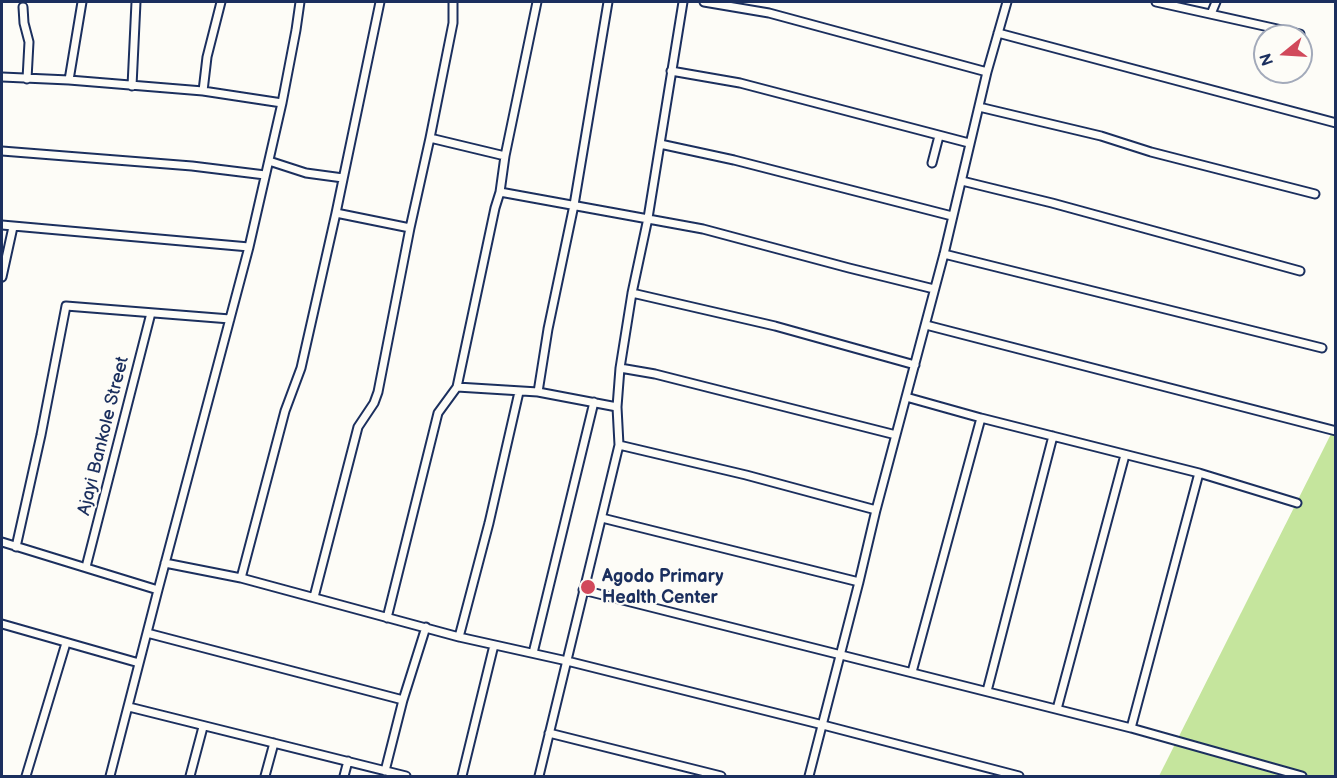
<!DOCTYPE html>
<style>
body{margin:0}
#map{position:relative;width:1337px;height:778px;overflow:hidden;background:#fdfcf7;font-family:"Balsamiq Sans",sans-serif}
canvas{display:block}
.frame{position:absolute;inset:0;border:3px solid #1b2f5e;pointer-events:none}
.north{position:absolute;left:1253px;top:24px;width:60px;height:60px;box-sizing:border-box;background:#fdfcf7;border:2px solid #a3aaba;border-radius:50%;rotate:252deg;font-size:16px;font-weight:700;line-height:24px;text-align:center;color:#1b2f5e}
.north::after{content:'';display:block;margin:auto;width:21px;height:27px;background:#d1495b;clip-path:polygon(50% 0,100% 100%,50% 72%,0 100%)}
</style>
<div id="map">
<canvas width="1337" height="778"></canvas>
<div class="frame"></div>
<div class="north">N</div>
</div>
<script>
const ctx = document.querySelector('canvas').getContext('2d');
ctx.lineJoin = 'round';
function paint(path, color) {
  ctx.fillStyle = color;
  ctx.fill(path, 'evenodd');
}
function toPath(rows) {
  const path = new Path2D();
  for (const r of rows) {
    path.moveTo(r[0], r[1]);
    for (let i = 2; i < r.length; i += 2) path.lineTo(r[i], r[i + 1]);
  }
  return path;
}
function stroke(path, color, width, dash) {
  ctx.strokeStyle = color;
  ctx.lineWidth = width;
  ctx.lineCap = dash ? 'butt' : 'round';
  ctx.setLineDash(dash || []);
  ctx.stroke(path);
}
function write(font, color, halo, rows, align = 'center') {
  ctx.font = font + ' "Balsamiq Sans",sans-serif';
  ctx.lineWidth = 4.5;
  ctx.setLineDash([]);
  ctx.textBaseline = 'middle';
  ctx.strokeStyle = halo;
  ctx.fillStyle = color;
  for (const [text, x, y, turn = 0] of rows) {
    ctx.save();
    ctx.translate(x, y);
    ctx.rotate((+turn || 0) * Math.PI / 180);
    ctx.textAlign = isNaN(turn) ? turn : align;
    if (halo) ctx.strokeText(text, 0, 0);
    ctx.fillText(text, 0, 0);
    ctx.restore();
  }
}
paint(toPath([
 [1335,426,1335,776,1159,776]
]), '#c5e59d');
const street = toPath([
 [704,2,769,13,987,72],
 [1156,2,1300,34],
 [23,7,24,23,29,42,27,79],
 [1211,14,1216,2],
 [998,33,1336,123],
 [671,71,740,83,969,143],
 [2,77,69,80,203,91,282,103],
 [69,80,82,2],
 [132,86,136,2],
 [203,91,207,57,221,2],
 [979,107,1101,136,1151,152,1315,194],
 [430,138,505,156],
 [660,144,734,160,952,216],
 [2,151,192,166,265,175],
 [269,161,306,173,343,178],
 [932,163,939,136],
 [962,181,1052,203,1300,271],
 [500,192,703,229,849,268,934,289],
 [336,213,410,228],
 [2,225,249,247],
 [944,254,1322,348],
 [2,277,13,227],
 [632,293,775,326,915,365],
 [926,325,1336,431],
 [620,368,655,374,896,435],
 [457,387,538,392,617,407],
 [538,392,548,329,574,205,608,2],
 [906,397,981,418,1199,473,1297,503],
 [619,445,746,475,876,510],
 [602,518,859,582],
 [2,542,158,590],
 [16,547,41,435,66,306,230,319],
 [165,563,241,578,459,637,567,661,823,725,1019,776],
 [86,567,151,313],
 [241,578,285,411,301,368,336,213,380,2],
 [583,590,1131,728,1302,776],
 [314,597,358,427,374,403,378,392,410,228,430,138,453,23,453,2],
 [387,618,438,413,457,387,495,208,500,192,505,156,537,2],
 [2,624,139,663],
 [147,633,403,700],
 [459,637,489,523,519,392],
 [533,653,594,402],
 [912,672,981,418],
 [987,691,1053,436],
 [129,707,406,776],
 [1057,709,1125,455],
 [1131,728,1199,473],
 [549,733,721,776],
 [385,771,403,700,426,627],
 [26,776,66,643],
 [110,776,158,590,249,247,282,103,296,30,300,2],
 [190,776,203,727],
 [265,776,274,743],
 [344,776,348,761],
 [462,776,494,645],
 [539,776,619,445,617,407,620,368,632,293,648,218,683,2],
 [809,776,859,582,876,510,944,254,987,72,1007,2]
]);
stroke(street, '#1b2f5e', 11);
stroke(street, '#fdfcf7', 7);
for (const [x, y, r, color] of [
 [588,587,8,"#d1495b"]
]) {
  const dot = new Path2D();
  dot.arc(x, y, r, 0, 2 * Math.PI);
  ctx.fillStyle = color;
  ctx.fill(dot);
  stroke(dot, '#fdfcf7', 2);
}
write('18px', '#1b2f5e', '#fdfcf7', [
 ["Ajayi Bankole Street",104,436,-76]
]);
write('bold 18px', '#1b2f5e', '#fdfcf7', [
 ["Agodo Primary",602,577],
 ["Health Center",602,598]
], 'left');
</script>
